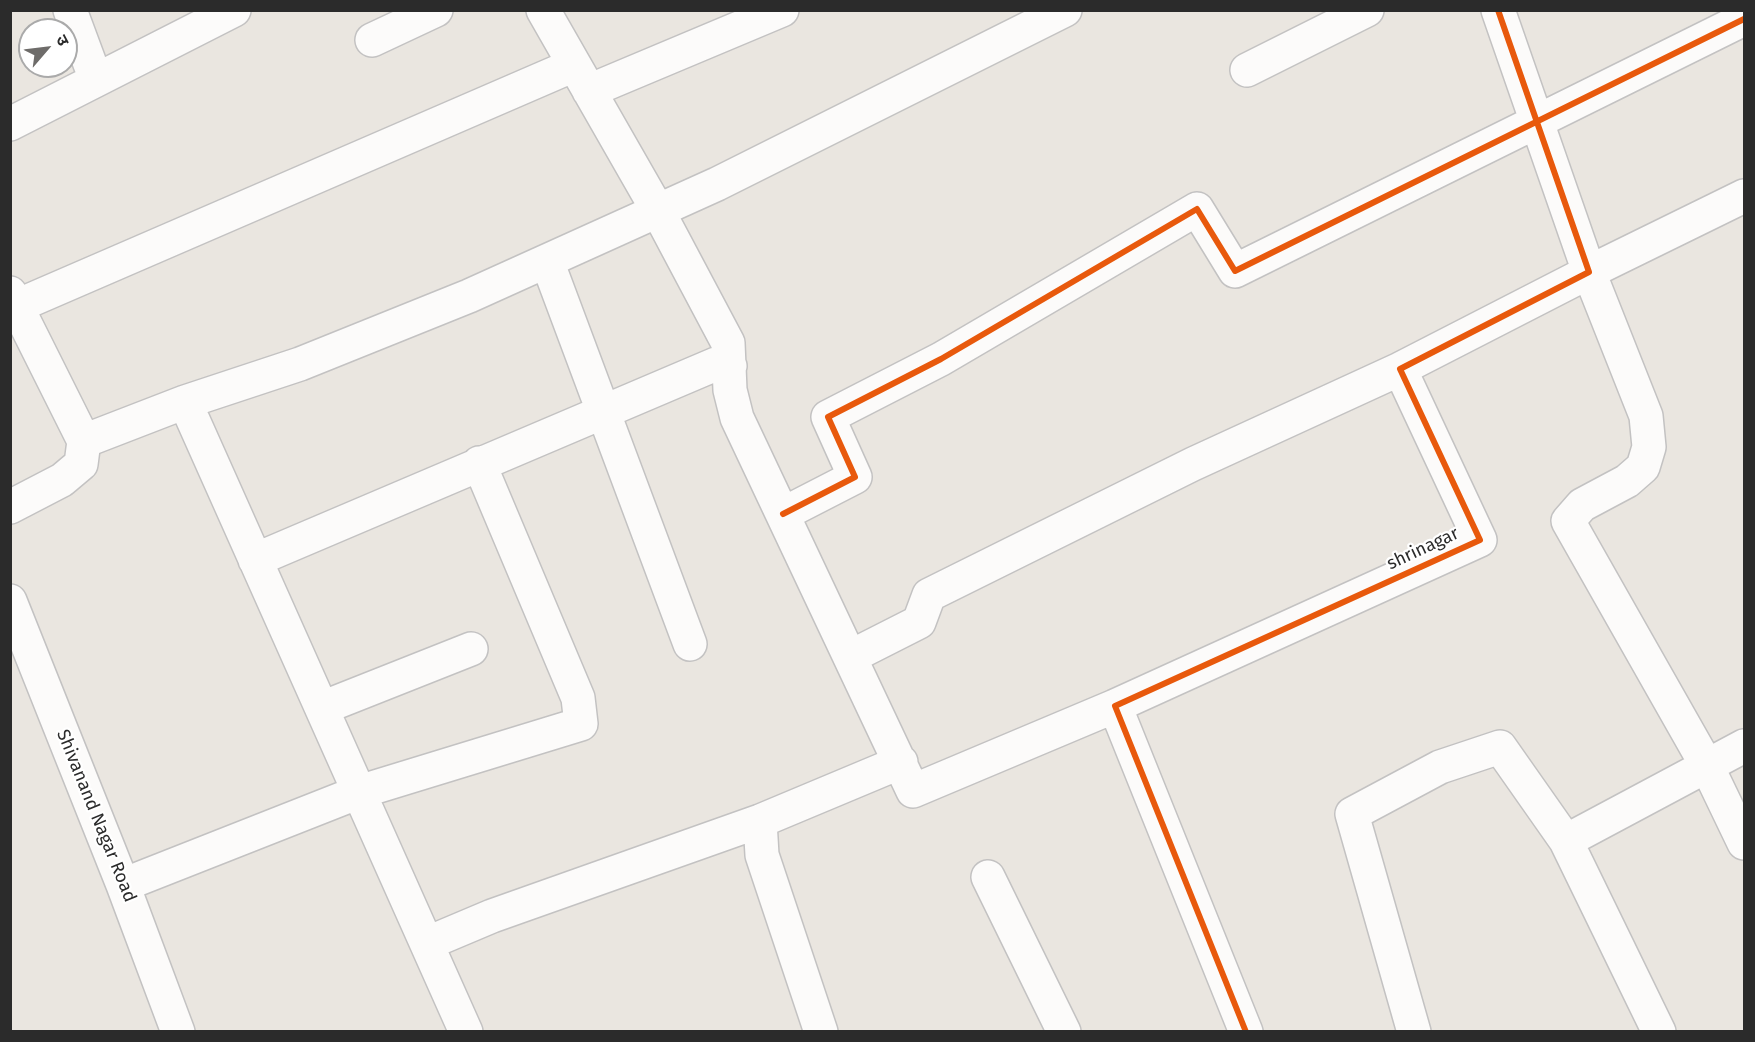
<!DOCTYPE html>
<meta charset="utf-8">
<style>
body{margin:0}
#map{position:relative;width:1755px;height:1042px;overflow:hidden;background:#eae6e0;font-family:"Fira Sans","Noto Sans Devanagari",sans-serif}
canvas{display:block}
.frame{position:absolute;inset:0;border:12px solid #2b2b2b;pointer-events:none}
.north{position:absolute;left:18px;top:18px;width:60px;height:60px;box-sizing:border-box;background:#fff;border:2px solid #aaa;border-radius:50%;rotate:62deg;font-size:16px;font-weight:700;line-height:24px;text-align:center;color:#2b2b2b}
.north::after{content:'';display:block;margin:auto;width:21px;height:27px;background:#6e6c6a;clip-path:polygon(50% 0,100% 100%,50% 72%,0 100%)}
</style>
<div id="map">
<canvas width="1755" height="1042"></canvas>
<div class="frame"></div>
<div class="north">उ</div>
</div>
<script>
const ctx = document.querySelector('canvas').getContext('2d');
ctx.lineJoin = 'round';
function toPath(rows) {
  const path = new Path2D();
  for (const r of rows) {
    path.moveTo(r[0], r[1]);
    for (let i = 2; i < r.length; i += 2) path.lineTo(r[i], r[i + 1]);
  }
  return path;
}
function stroke(path, color, width, dash) {
  ctx.strokeStyle = color;
  ctx.lineWidth = width;
  ctx.lineCap = dash ? 'butt' : 'round';
  ctx.setLineDash(dash || []);
  ctx.stroke(path);
}
function write(font, color, halo, rows, align = 'center') {
  ctx.font = font + ' "Fira Sans",sans-serif';
  ctx.lineWidth = 4.5;
  ctx.setLineDash([]);
  ctx.textBaseline = 'middle';
  ctx.strokeStyle = halo;
  ctx.fillStyle = color;
  for (const [text, x, y, turn = 0] of rows) {
    ctx.save();
    ctx.translate(x, y);
    ctx.rotate((+turn || 0) * Math.PI / 180);
    ctx.textAlign = isNaN(turn) ? turn : align;
    if (halo) ctx.strokeText(text, 0, 0);
    ctx.fillText(text, 0, 0);
    ctx.restore();
  }
}
const minor = toPath([
 [70,10,96,80],
 [543,10,658,211,728,343,730,390,737,418,913,791,1115,706],
 [372,40,436,10],
 [1247,70,1367,10],
 [589,91,782,10],
 [10,124,234,10],
 [1744,196,1589,272,1646,416,1649,447,1643,467,1627,481,1582,505,1568,521,1707,766,1744,843],
 [547,261,690,644],
 [10,293,84,441,81,464,62,480,10,507],
 [10,309,574,65],
 [185,402,466,1032],
 [84,441,185,402,300,364,469,296,717,184,1065,10],
 [783,514,855,477,828,417,941,359,1197,209,1235,271,1744,19],
 [255,560,716,364,730,366],
 [10,601,123,885,178,1032],
 [850,657,919,622,929,595,1193,464,1400,369],
 [322,708,471,649],
 [760,821,762,855,821,1032],
 [1566,841,1744,746],
 [988,877,1064,1032],
 [123,885,359,792,581,724,578,698,479,463],
 [428,943,492,916,760,821,901,762],
 [1246,1032,1115,706,1480,540,1400,369,1589,272,1498,10],
 [1414,1032,1352,814,1440,767,1500,747,1566,841,1659,1032]
]);
stroke(minor, '#c3c2c2', 36);
stroke(minor, '#fcfbfa', 33);
stroke(toPath([
 [783,514,855,477,828,417,941,359,1197,209,1235,271,1744,19],
 [1246,1032,1115,706,1480,540,1400,369,1589,272,1498,10]
]), '#e8590c', 6);
write('18px', '#2b2b2b', '#fff', [
 ["shrinagar",1423,549,-25],
 ["Shivanand Nagar Road",96,816,68]
]);
</script>
